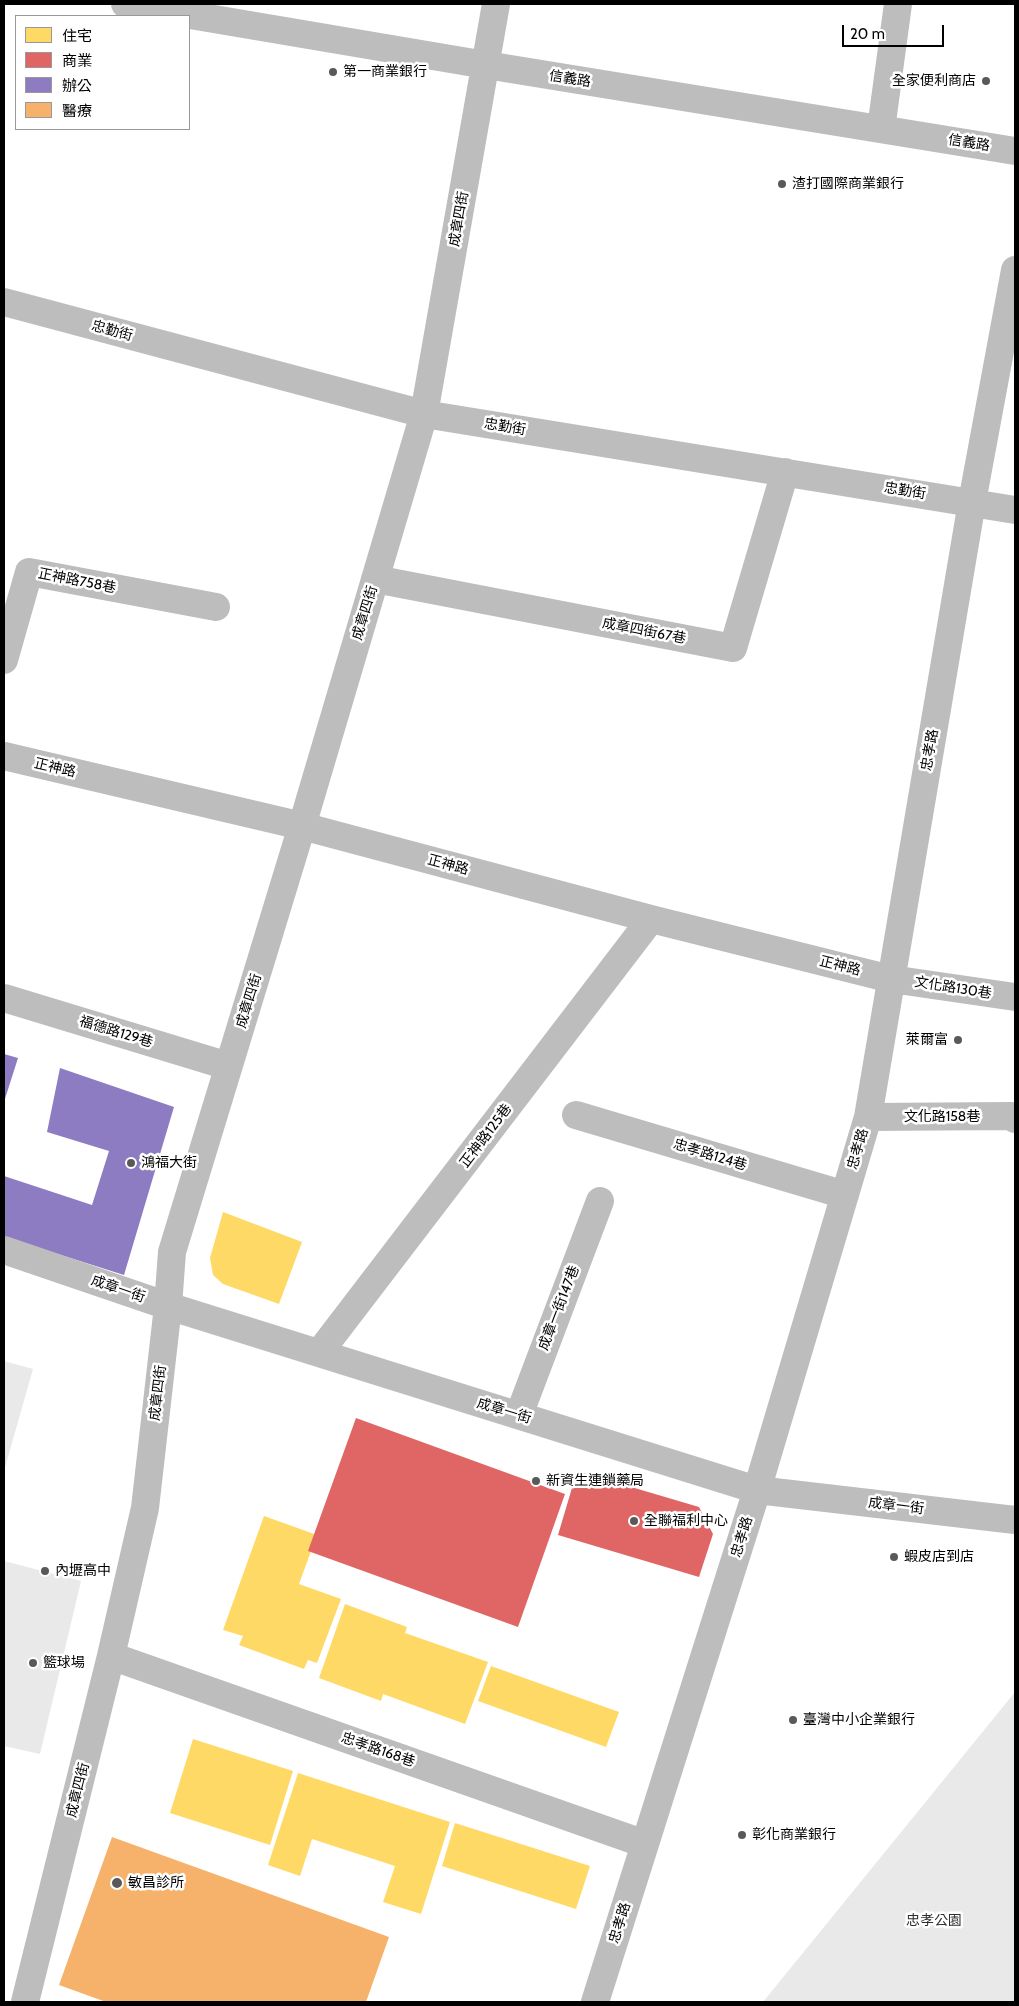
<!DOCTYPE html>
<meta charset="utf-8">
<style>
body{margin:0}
#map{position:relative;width:1019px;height:2006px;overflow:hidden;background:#fff;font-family:Cabin,"Noto Sans TC",sans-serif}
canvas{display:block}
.frame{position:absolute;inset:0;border:5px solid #000;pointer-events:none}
.legend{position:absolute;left:15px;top:15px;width:175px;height:115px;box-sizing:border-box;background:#fff;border:1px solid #999;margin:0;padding:6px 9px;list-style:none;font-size:15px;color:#000}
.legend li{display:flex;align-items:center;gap:10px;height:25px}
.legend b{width:25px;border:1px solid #999}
.scale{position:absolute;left:842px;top:25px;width:102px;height:22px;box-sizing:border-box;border:2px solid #000;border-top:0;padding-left:6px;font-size:15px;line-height:18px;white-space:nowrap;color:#000;-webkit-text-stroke:4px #fff;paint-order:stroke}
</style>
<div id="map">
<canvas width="1019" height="2006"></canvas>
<div class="frame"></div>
<ul class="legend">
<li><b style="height:14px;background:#ffd966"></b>住宅</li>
<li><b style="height:14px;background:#e06666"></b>商業</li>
<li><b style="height:14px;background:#8e7cc3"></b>辦公</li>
<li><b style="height:14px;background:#f6b26b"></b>醫療</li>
</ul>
<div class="scale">20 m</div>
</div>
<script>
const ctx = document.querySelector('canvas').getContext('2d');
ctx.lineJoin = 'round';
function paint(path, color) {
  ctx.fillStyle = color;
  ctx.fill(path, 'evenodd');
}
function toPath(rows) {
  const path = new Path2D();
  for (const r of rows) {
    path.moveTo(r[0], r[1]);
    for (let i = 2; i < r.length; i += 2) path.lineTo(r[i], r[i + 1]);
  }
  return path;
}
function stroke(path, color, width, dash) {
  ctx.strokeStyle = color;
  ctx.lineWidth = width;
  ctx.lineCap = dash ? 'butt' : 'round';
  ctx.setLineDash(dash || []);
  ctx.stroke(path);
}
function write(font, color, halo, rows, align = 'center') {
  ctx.font = font + ' Cabin,"Noto Sans TC",sans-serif';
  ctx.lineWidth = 5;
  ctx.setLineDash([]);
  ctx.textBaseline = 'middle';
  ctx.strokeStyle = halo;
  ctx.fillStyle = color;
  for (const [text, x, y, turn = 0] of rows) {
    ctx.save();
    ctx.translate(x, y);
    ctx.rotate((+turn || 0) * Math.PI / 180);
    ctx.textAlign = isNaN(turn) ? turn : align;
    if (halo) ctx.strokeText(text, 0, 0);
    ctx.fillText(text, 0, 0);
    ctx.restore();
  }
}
paint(toPath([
 [4,1361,33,1369,4,1471],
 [4,1561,81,1581,40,1754,4,1746],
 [1015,1692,1015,2002,763,2002]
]), '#e9e9e9');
paint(toPath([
 [223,1212,302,1242,279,1304,223,1284,213,1275,210,1258],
 [264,1516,317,1535,299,1584,341,1599,317,1663,308,1660,304,1669,239,1645,243,1636,223,1630],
 [345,1604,407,1627,405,1633,488,1662,465,1724,383,1694,381,1701,319,1678],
 [491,1666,619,1712,606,1747,478,1701],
 [193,1739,293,1771,270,1845,170,1813],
 [298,1773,450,1822,421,1914,383,1902,395,1866,312,1839,300,1876,268,1865],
 [455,1823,590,1866,576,1909,442,1866]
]), '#ffd966');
paint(toPath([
 [356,1418,565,1494,518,1627,308,1551],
 [577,1471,699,1507,713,1534,699,1577,558,1535]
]), '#e06666');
paint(toPath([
 [4,1054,18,1058,4,1102],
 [60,1068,174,1107,124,1275,4,1237,4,1176,92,1205,109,1151,47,1132]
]), '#8e7cc3');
paint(toPath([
 [112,1837,389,1937,366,2002,106,2002,59,1985]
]), '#f6b26b');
stroke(toPath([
 [125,4,486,65,1015,151],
 [881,129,898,4],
 [4,302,424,414,1015,510],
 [375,579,733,648,785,472],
 [4,660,29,572,216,607],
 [4,756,302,826,651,919,891,979,1015,997],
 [4,998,228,1066],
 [576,1115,845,1195],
 [868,1117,1012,1116,1015,1119],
 [4,1250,168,1306,757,1490,1015,1520],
 [319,1353,651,919],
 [519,1415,600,1201],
 [111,1656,645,1844],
 [25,2002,111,1656,145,1508,168,1306,172,1252,302,826,424,414,496,4],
 [595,2002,757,1490,868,1117,972,502,1015,270]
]), '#bdbdbd', 28);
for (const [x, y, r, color] of [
 [333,72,5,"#595959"],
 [986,81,5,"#595959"],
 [782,184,5,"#595959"],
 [958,1040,5,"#595959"],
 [131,1163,5,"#595959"],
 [536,1481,5,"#595959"],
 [634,1521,5,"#595959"],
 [894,1557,5,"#595959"],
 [45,1571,5,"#595959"],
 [33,1663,5,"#595959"],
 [793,1720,5,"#595959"],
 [742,1835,5,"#595959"],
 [117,1883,6,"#595959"]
]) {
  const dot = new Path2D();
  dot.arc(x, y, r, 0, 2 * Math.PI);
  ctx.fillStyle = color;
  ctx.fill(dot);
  stroke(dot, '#fff', 2);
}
write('14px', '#000', '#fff', [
 ["第一商業銀行",343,72],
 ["全家便利商店",976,81,"right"],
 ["渣打國際商業銀行",792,184],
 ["萊爾富",948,1040,"right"],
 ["鴻福大街",141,1163],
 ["新資生連鎖藥局",546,1481],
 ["全聯福利中心",644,1521],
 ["蝦皮店到店",904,1557],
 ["內壢高中",55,1571],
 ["籃球場",43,1663],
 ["臺灣中小企業銀行",803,1720],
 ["彰化商業銀行",752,1835],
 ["敏昌診所",128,1883]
], 'left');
write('14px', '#000', '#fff', [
 ["信義路",570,79,9],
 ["信義路",969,143,9],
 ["成章四街",459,219,-80],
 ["忠勤街",112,331,15],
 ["忠勤街",505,427,9],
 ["忠勤街",905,491,9],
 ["正神路758巷",77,581,11],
 ["成章四街",365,613,-73],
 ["成章四街67巷",644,631,11],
 ["忠孝路",930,750,-80],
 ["正神路",55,768,13],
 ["正神路",448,865,15],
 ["正神路",840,966,14],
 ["文化路130巷",953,988,9],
 ["成章四街",249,1001,-73],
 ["福德路129巷",116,1032,17],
 ["文化路158巷",942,1117],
 ["正神路125巷",486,1136,-53],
 ["忠孝路",858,1149,-74],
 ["忠孝路124巷",710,1155,17],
 ["成章一街",118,1289,19],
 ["成章一街147巷",559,1308,-69],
 ["成章四街",158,1393,-83],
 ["成章一街",504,1411,17],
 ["成章一街",896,1506,7],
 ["忠孝路",742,1537,-73],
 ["忠孝路168巷",378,1750,19],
 ["成章四街",78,1790,-76],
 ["忠孝路",620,1923,-73]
]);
write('14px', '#2e2e2e', '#fff', [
 ["忠孝公園",934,1921]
]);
</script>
